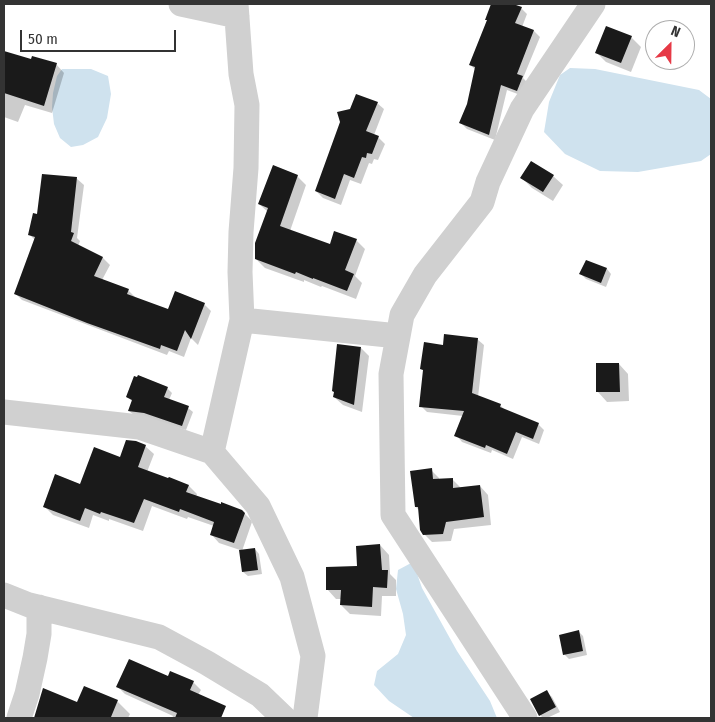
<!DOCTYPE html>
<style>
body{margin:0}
#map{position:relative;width:715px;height:722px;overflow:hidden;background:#fff;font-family:"Fira Sans Condensed",sans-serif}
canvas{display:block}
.frame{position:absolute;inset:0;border:5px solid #333;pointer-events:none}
.north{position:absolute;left:645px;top:20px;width:50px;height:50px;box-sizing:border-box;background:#fff;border:1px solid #adadad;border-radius:50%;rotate:23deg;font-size:14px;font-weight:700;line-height:20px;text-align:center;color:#333}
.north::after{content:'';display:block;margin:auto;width:18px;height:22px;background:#e63946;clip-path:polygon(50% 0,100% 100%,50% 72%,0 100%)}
.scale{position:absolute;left:20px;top:30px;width:156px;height:22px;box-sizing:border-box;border:2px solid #333;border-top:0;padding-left:6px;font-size:15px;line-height:18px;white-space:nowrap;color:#333;-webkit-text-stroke:4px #fff;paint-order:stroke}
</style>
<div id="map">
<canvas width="715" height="722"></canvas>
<div class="frame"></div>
<div class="north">N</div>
<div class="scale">50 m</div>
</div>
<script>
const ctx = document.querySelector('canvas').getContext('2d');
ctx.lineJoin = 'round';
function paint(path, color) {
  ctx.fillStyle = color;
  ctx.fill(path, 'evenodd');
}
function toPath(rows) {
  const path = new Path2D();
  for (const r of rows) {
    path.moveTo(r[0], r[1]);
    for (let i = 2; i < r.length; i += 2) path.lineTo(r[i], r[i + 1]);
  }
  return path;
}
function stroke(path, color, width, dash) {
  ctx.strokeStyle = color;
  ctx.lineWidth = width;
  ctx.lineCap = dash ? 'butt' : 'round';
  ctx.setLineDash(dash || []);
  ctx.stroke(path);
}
paint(toPath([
 [570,68,595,69,699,90,711,99,711,154,701,161,638,172,600,171,565,154,544,132,549,102,560,75],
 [62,69,91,69,108,76,111,94,107,118,98,137,83,145,71,147,60,138,54,124,52,107,53,93,57,76],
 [413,562,422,588,457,651,490,701,497,718,414,718,389,701,374,685,377,671,398,654,406,635,403,614,396,589,398,570]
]), '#cfe2ee');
paint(toPath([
 [492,4,509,4,521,8,527,14,522,27,534,31,540,37,523,78,528,83,523,96,507,90,495,140,467,129,461,123,468,105,476,70,470,65,488,21,486,19],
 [631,37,641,47,631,72,606,62,596,52],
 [4,52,32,61,56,64,64,73,52,113,25,105,18,122,4,117,4,86,8,76,4,74],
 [377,103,384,109,374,135,378,137,385,144,378,160,374,159,372,164,369,163,361,184,350,180,341,205,323,198,316,191],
 [297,176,306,185,290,231,330,245,356,240,365,249,355,276,362,283,356,299,322,286,321,287,304,280,304,282,265,268,256,259,268,212,259,204],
 [553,176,563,185,553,201,532,188,522,178],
 [76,178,84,185,77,238,80,241,78,246,103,258,110,265,102,280,128,290,135,297,135,298,169,311,204,304,211,311,198,345,191,338,184,357,169,351,167,355,22,300,15,293,35,240,30,235,38,216],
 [586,261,607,269,611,274,606,287,586,279,581,274],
 [477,339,484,345,478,397,500,405,506,411,538,424,544,430,539,444,522,437,513,459,492,450,491,453,462,442,456,435,463,416,427,412,421,406,424,371,422,369,444,347],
 [361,348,369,356,362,412,343,405,334,397,335,393,333,391],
 [619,364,628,374,629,401,607,402,598,392],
 [167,388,172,393,169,400,188,408,193,412,186,430,134,415,129,411,133,402,128,397],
 [145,446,154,454,147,472,189,486,197,494,196,497,242,511,251,520,252,522,242,551,255,549,259,554,262,574,248,576,243,572,240,550,219,543,211,534,214,526,188,517,187,519,152,506,143,531,109,519,109,521,93,515,89,528,53,515,45,507,81,485,121,458],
 [431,470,439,478,439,480,452,479,460,487,460,489,480,486,488,495,491,525,454,529,451,541,432,542,424,534,419,510,416,507],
 [380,545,389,555,390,574,396,580,396,596,382,596,381,616,350,614,341,605,342,599,336,599,327,589,359,568],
 [579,632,583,636,587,655,569,659,564,654],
 [168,678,193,682,201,690,198,695,216,707,211,718,172,718,173,716,125,694,118,687],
 [44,690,77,704,117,701,130,714,128,718,35,718],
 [547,692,552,697,560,712,547,718,543,718,540,715]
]), '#0003');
paint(toPath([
 [491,4,513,4,522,7,515,23,534,30,517,74,523,76,517,91,501,85,489,135,459,123,467,104,475,67,469,65,487,20,485,20],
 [606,26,632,36,621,63,595,53],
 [4,51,31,59,32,56,57,63,44,106,4,93],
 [356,94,378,102,366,131,379,136,372,154,367,153,366,158,362,157,354,178,344,174,335,199,315,191,340,122,337,112,350,109],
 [531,161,554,175,543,192,520,178],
 [273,165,298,175,280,226,330,244,334,231,357,239,345,270,354,274,347,291,313,278,313,279,296,272,295,274,255,259,255,243,268,208,258,204],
 [42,174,77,177,71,232,74,233,71,241,103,257,94,276,129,289,127,294,168,309,175,291,205,303,191,339,185,330,177,351,161,345,160,349,87,323,14,294,35,237,28,235,33,213,37,214],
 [586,260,607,268,601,283,579,274],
 [444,334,478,338,472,393,501,404,500,407,539,423,533,439,516,432,507,454,486,445,485,448,454,436,464,411,419,407,423,370,420,369,424,342,443,345],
 [337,344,361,347,354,405,333,397,334,392,332,391],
 [596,363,619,363,620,392,596,392],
 [138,375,168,387,164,397,189,406,182,426,144,413,128,411,132,400,126,397,134,376,137,377],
 [126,440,136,441,146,445,138,467,168,478,169,477,189,485,186,492,221,504,221,502,242,510,245,513,234,543,210,535,214,522,180,509,179,512,144,499,134,523,101,512,100,514,85,508,80,521,43,507,55,474,80,484,94,447,120,457],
 [432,468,433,479,453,478,453,488,480,485,484,517,446,522,443,534,423,535,420,530,418,507,415,507,410,471],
 [380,544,382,570,388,570,387,588,373,587,372,607,340,605,341,590,326,590,326,567,357,566,356,546],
 [255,548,258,570,242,572,239,550],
 [579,630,583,651,563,655,559,635],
 [129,659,168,676,170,671,194,681,190,690,226,706,221,718,175,718,177,713,116,687],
 [84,686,118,700,111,717,115,718,34,718,43,688,77,702],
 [547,690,556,707,539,716,530,699]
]), '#1a1a1a');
stroke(toPath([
 [181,4,237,16],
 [236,4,241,74,247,105,246,168,241,232,240,272,242,320],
 [4,412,139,427,212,452,242,320,398,336],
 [212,452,258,506,292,577,313,656,305,718],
 [4,595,29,605,159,637,207,663,260,695,284,718],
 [19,718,27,694,35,658,39,634,39,607],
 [525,718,393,515,391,374,402,315,425,275,482,202,488,182,522,109,593,4]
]), '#d0d0d0', 25);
</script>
